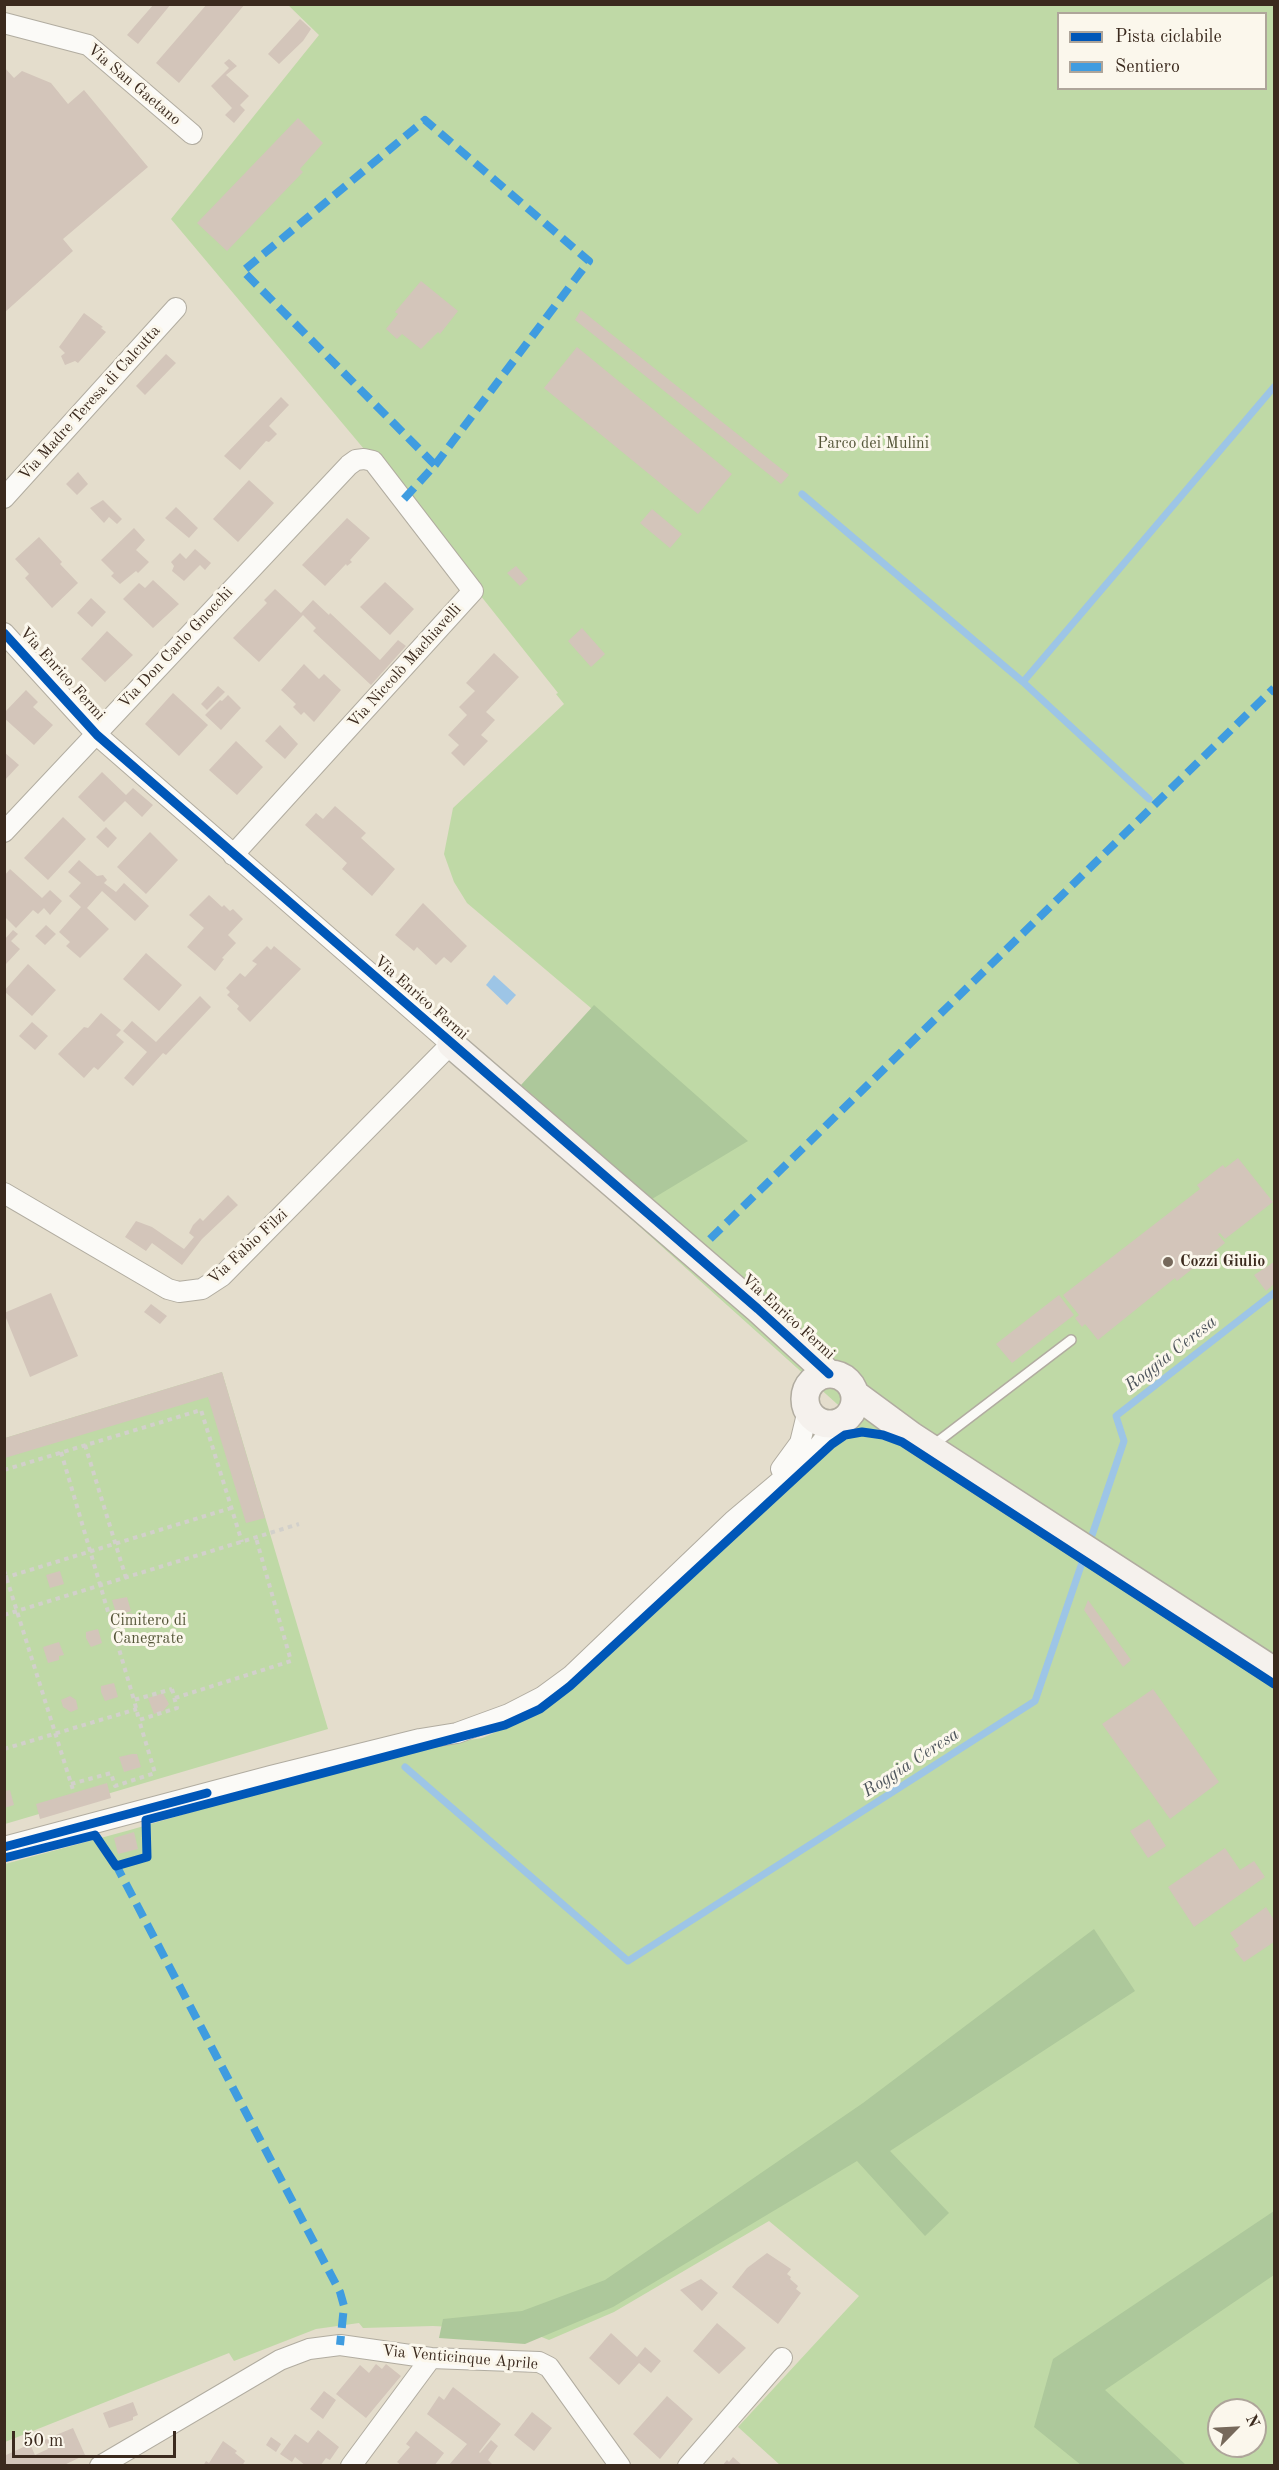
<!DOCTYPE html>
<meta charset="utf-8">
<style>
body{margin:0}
#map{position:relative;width:1279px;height:2470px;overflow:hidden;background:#e4ddcc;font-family:"Old Standard TT",serif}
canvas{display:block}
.frame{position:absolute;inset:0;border:6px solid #3b2a1e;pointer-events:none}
.legend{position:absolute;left:1057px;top:12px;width:210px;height:78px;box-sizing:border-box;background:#fbf7ec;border:2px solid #aea59a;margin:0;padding:8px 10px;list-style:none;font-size:18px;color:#3b2a1e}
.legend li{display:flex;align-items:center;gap:12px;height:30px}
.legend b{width:30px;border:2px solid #aea59a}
.north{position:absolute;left:1207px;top:2398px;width:60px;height:60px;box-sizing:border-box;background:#fbf7ec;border:2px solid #aea59a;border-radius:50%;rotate:66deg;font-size:16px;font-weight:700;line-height:24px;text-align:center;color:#3b2a1e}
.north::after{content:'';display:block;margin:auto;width:21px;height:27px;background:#76695b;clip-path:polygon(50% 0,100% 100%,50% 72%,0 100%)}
.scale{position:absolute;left:12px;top:2431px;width:164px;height:27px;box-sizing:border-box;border:3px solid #3b2a1e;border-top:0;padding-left:8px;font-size:18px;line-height:21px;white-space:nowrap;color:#3b2a1e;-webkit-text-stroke:4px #fbf7ec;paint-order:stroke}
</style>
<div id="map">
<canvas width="1279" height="2470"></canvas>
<div class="frame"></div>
<ul class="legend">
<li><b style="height:8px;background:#0057b8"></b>Pista ciclabile</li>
<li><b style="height:8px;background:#3f9ce0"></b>Sentiero</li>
</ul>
<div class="north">N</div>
<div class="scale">50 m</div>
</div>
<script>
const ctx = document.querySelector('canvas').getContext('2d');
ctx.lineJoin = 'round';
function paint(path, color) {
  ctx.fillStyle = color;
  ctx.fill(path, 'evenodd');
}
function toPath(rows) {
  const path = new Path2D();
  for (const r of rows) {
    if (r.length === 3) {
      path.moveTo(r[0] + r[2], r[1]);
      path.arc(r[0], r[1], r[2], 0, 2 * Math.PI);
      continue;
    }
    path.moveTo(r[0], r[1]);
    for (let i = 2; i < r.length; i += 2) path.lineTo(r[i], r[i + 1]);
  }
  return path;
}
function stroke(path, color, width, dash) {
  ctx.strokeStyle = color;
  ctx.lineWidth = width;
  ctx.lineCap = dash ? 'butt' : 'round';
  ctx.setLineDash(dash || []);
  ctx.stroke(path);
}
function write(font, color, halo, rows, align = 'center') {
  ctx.font = font + ' "Old Standard TT",serif';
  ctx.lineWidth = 6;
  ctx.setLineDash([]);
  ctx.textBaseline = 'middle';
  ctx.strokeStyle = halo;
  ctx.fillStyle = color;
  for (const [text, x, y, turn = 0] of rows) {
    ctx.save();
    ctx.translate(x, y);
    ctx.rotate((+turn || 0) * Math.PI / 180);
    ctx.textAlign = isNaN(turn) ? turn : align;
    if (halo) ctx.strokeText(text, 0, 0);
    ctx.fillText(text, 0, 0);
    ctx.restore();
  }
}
paint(toPath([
 [288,5,1274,5,1274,2465,780,2465,738,2427,859,2296,769,2221,614,2312,549,2340,527,2331,433,2326,363,2328,359,2323,316,2329,234,2361,229,2353,5,2442,5,1864,130,1830,402,1751,482,1738,531,1717,856,1421,521,1120,611,1025,467,903,454,882,444,854,453,808,564,704,556,694,558,693,364,449,171,219,319,35],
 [1058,14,1266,14,1266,88,1058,88],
 [1219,2410,1255,2410,1255,2446,1219,2446],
 [222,1372,328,1729,5,1824,5,1438]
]), '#bfd9a6');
paint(toPath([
 [594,1005,748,1141,652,1199,521,1085],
 [1094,1929,1135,1991,890,2151,949,2213,925,2236,857,2161,613,2307,525,2344,439,2338,443,2319,522,2311,605,2280,863,2103],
 [1274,2211,1274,2275,1105,2390,1186,2465,1081,2465,1034,2427,1053,2359]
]), '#adc89b');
paint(toPath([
 [494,975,516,995,507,1005,486,985]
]), '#9dc5e6');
stroke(toPath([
 [802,494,1023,682,1149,799],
 [1023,682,1274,387],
 [1089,1544,1124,1441,1116,1416,1274,1293],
 [405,1767,628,1961,1035,1701,1085,1554]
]), '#9dc5e6', 7);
paint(toPath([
 [154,4,171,4,138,44,127,35],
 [207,4,245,4,179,83,156,63],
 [300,19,311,29,303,41,279,64,268,54],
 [229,59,237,66,226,75,249,96,240,105,245,110,234,123,225,115,232,108,211,86,229,68,224,63],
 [4,67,14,78,22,71,51,83,68,104,84,90,148,167,63,239,73,251,4,313],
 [298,118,323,143,300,169,303,172,227,251,197,223],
 [421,281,458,311,440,334,438,332,421,349,402,334,397,339,386,329,398,314,395,312],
 [581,310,789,475,781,484,575,320],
 [84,313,103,327,101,328,106,332,78,363,75,361,65,365,61,356,65,353,59,347],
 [577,347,732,474,698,514,544,388],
 [166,354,176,363,145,395,136,386],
 [281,397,289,405,269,426,277,434,269,442,266,441,240,470,224,456],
 [78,472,88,484,77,495,66,484],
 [249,480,274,503,238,542,213,519],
 [103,500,122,519,117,524,109,517,104,523,90,508],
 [176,507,198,528,189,538,165,518],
 [652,509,682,534,670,548,640,523],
 [347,518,370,538,350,560,352,562,347,566,346,564,325,586,302,565],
 [134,528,145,540,136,550,149,562,138,573,136,571,120,584,111,576,114,573,101,560],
 [39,537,62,562,60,564,78,583,52,608,25,578,29,574,15,559],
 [195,549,211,563,205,570,200,565,184,581,172,571,174,566,171,562,180,553,186,559],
 [516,566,528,579,520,586,507,573],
 [153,580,179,604,153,628,123,599,139,583,145,588],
 [385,582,414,609,390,635,360,607],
 [275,589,301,613,313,600,329,615,330,613,380,660,398,640,406,646,371,685,313,631,316,628,303,615,259,662,233,638,267,603,264,600],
 [91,598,106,612,92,627,77,613],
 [582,628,605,654,591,667,568,641],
 [107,631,133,655,105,682,81,659],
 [494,653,519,677,486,712,495,720,481,735,488,741,464,766,451,753,459,745,448,735,467,715,459,707,475,691,466,683],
 [304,664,319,679,324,674,341,690,314,722,304,712,301,715,293,707,296,704,281,690],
 [218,686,225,692,207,710,201,704],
 [26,690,38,702,33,707,53,725,34,745,4,718,4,713],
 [173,693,208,725,179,756,145,724],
 [228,695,241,708,221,730,205,715,220,700,222,701],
 [280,725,298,744,285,759,265,741],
 [236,741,263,767,237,795,209,770],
 [4,752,19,765,4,781],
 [102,772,126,795,133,788,153,805,142,817,125,801,104,822,78,797],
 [335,806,366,833,361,838,395,869,372,896,342,869,347,863,305,825,316,813,323,819],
 [63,817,86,839,48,880,24,858],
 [106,827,117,838,108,848,96,837],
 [150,832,178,860,146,894,117,867],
 [79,860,97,876,103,875,107,880,104,883,116,892,124,883,149,906,135,921,102,891,87,908,109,929,80,958,66,946,70,942,59,932,81,907,69,896,81,883,68,872],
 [10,869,42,898,50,890,62,901,50,915,44,908,38,914,33,910,16,928,5,917,5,875],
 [209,895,222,907,224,905,230,911,233,909,243,919,228,935,236,943,222,958,224,959,215,971,187,947,204,928,189,915],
 [423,903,467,946,451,963,444,957,436,965,417,947,414,951,395,935],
 [46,925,56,934,45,945,35,936],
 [13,930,18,934,11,941,20,949,6,964,4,940],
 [267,946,271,950,274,946,301,969,250,1022,237,1009,239,1006,227,995,230,992,226,988,240,973,245,977,257,964,252,961],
 [146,953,182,985,159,1011,123,979],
 [28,964,56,990,32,1016,4,991],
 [200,996,211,1007,166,1055,163,1053,133,1086,124,1078,147,1052,123,1031,132,1021,156,1042],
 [101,1013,121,1030,116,1035,124,1042,98,1070,94,1067,84,1078,58,1054,84,1027,88,1028],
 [32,1022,48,1036,35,1050,19,1036],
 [1238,1158,1273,1202,1225,1239,1220,1233,1218,1234,1225,1243,1177,1281,1175,1278,1098,1340,1085,1324,1082,1327,1075,1318,1079,1315,1063,1295,1200,1189,1197,1185,1215,1171,1223,1165,1225,1168],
 [228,1195,238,1205,202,1239,182,1265,152,1243,146,1251,125,1237,136,1221,152,1227,184,1249,194,1237,189,1233,193,1225,200,1218,203,1221],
 [1274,1262,1274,1284,1266,1291,1254,1275],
 [51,1293,78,1356,30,1377,4,1313],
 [1059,1295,1074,1315,1012,1363,996,1344],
 [151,1304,167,1316,160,1324,144,1312],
 [222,1372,265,1518,246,1523,208,1397,5,1458,5,1438],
 [60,1571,64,1584,50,1588,46,1575],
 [127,1597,131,1611,117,1616,112,1600],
 [1088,1600,1131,1660,1123,1667,1084,1610],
 [132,1613,136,1625,122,1629,118,1617],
 [98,1629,102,1643,91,1647,86,1638,86,1632],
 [59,1642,64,1655,59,1656,59,1660,48,1663,43,1647],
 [114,1683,118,1697,105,1701,101,1692,101,1686],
 [1153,1689,1219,1782,1170,1819,1102,1724],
 [163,1693,169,1704,163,1711,154,1714,148,1698],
 [70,1696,76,1700,78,1709,71,1712,63,1707,61,1700],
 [132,1754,137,1754,141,1767,124,1772,119,1757],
 [107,1783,111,1798,40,1819,36,1804],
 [10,1790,14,1805,4,1808,4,1791],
 [1149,1819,1166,1846,1148,1858,1130,1831],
 [134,1832,138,1849,118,1854,114,1838],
 [1225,1848,1240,1870,1254,1861,1265,1877,1194,1927,1168,1887],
 [1266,1907,1274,1920,1274,1942,1244,1962,1234,1949,1239,1946,1230,1933],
 [767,2253,791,2269,787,2274,791,2277,790,2279,798,2286,796,2289,801,2293,778,2324,732,2287,747,2268],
 [701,2279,718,2293,702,2311,680,2290],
 [717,2323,746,2348,719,2374,693,2351],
 [611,2333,637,2357,645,2347,661,2361,651,2373,639,2363,619,2385,589,2358],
 [376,2364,382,2369,386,2364,401,2376,366,2418,336,2394,360,2365,369,2373],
 [453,2387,501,2424,479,2452,480,2453,491,2440,498,2446,488,2460,494,2466,448,2466,467,2444,427,2414,439,2396,444,2400],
 [324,2391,336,2400,323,2419,310,2409],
 [667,2396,693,2419,660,2459,633,2434],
 [133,2402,138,2415,133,2417,133,2420,109,2428,103,2413],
 [532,2412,552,2428,534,2451,514,2435],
 [73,2428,85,2455,62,2466,6,2466,4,2456,30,2444,35,2455,48,2449,44,2440],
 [318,2430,339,2447,330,2460,326,2458,320,2466,306,2466,295,2457,292,2462,280,2454,295,2434,308,2443],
 [416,2431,444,2453,434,2466,402,2466,397,2462,410,2447,406,2444],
 [271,2437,281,2444,276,2452,266,2445],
 [223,2441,237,2451,235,2453,245,2461,242,2466,203,2466,206,2461,209,2463],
 [733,2457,743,2466,722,2466,727,2460,729,2462]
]), '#d3c5ba');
const lane = toPath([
 [932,1446,1071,1340]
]);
const street = toPath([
 [4,23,88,45,192,134],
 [4,498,176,308],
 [4,633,97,735,451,1044,222,1276,202,1289,179,1292,168,1289,4,1193],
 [4,832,349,465,356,460,364,459,373,461,473,591,233,855],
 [781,1469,800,1443,808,1410],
 [4,1847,271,1776,420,1739,457,1733,509,1714,542,1697,572,1675,733,1521,790,1473,818,1447,837,1423],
 [100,2466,280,2360,309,2349,340,2345,431,2358,539,2362,549,2367,620,2466],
 [351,2466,431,2358],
 [688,2466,782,2358]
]);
const secondary = toPath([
 [451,1044,758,1309,829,1374],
 [830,1399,25],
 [855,1394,912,1436,1274,1671]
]);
stroke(lane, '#b1aca0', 12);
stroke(street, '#b1aca0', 22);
stroke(secondary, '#b1aca0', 30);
stroke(toPath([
 [85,1445,126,1578],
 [61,1452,134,1700],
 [4,1470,201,1410,242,1542],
 [4,1570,74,1793],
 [4,1578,231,1508],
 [4,1615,299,1524],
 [172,1689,177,1708,139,1720,134,1700,172,1689],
 [175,1698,291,1661,256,1538],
 [4,1749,137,1709],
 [71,1784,111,1773,115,1786,155,1773,139,1720]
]), '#d2d0cb', 4, [4.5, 4.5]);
stroke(lane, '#fbfaf7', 9);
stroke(street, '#fbfaf7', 20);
stroke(secondary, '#f5f1ed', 27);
stroke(toPath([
 [404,499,435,465,589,261,425,120,243,271,435,465],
 [710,1239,1274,688],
 [115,1863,340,2292,344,2306,340,2345]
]), '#3f9ce0', 8, [15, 8]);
stroke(toPath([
 [4,633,97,735,758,1309,829,1374],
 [4,1847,207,1793],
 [4,1858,95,1835,116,1866,147,1857,146,1820,505,1725,540,1709,570,1686,832,1444,845,1435,862,1432,883,1435,902,1442,1274,1684]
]), '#0057b8', 9);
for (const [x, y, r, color] of [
 [1168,1262,6,"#76695b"]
]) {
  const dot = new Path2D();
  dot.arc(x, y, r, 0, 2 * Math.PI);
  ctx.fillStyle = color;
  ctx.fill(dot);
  stroke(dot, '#fbf7ec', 2);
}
write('16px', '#3b2a1e', '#fbf7ec', [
 ["Via San Gaetano",134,85,40],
 ["Via Madre Teresa di Calcutta",90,403,-48],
 ["Via Don Carlo Gnocchi",176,648,-47],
 ["Via Niccolò Machiavelli",405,666,-48],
 ["Via Enrico Fermi",62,674,48],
 ["Via Enrico Fermi",421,998,41],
 ["Via Fabio Filzi",248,1247,-43],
 ["Via Enrico Fermi",788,1317,42],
 ["Via Venticinque Aprile",460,2358,5]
]);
write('16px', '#545538', '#fbf7ec', [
 ["Parco dei Mulini",873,444],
 ["Cimitero di",148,1621],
 ["Canegrate",148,1639]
]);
write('bold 16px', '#3b2a1e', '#fbf7ec', [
 ["Cozzi Giulio",1180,1262]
], 'left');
write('italic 18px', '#4f565d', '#fbf7ec', [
 ["Roggia Ceresa",1171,1354,-38],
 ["Roggia Ceresa",911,1763,-33]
]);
</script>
